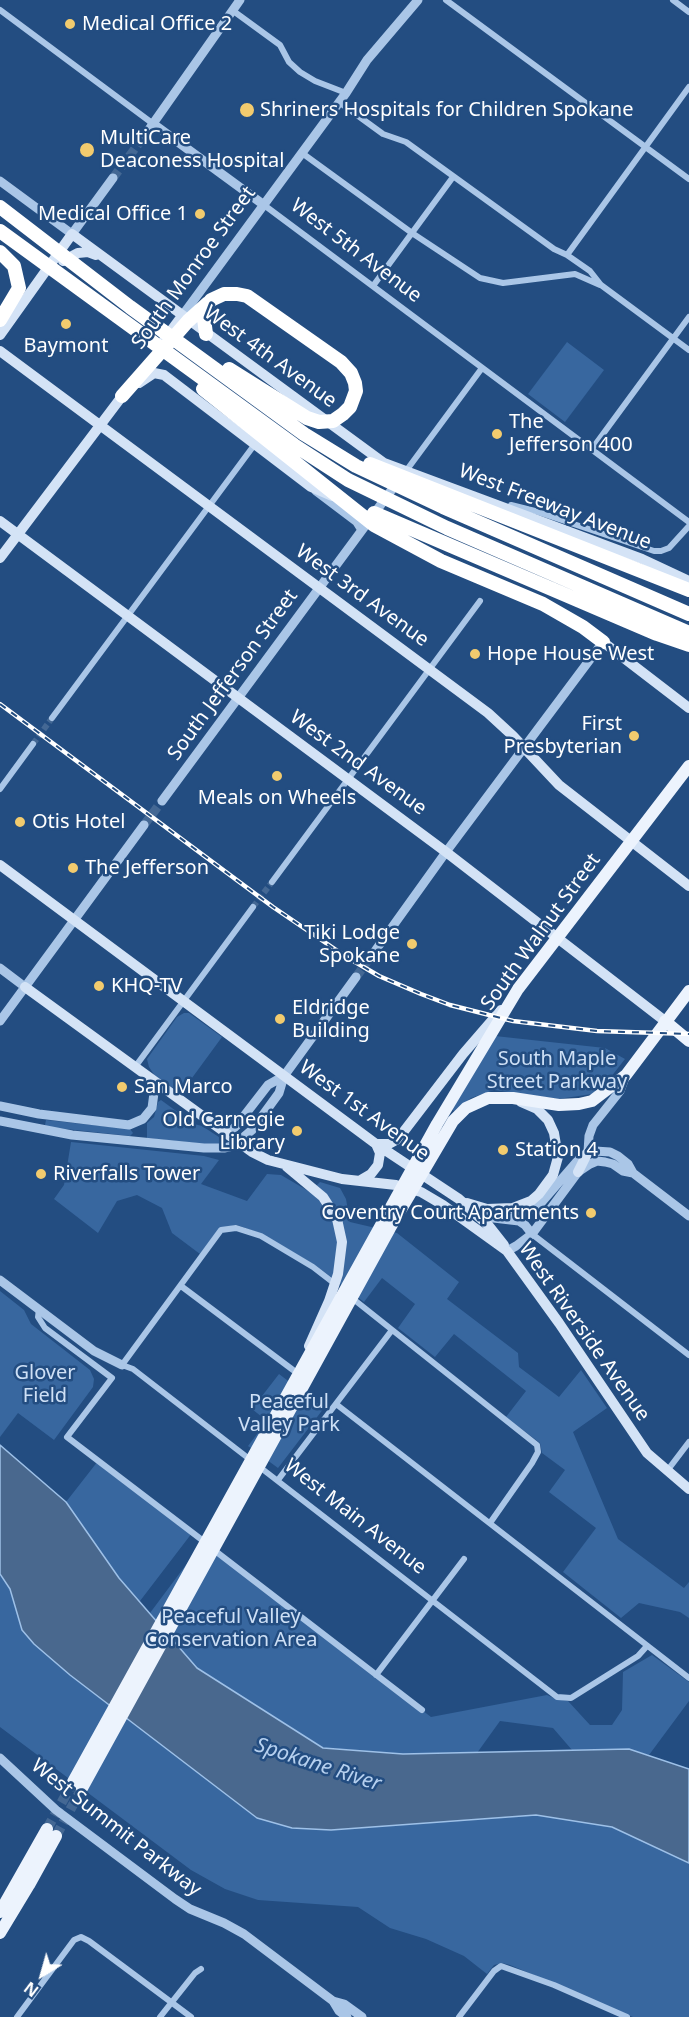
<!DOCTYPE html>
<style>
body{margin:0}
#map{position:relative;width:689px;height:2017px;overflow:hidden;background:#234d81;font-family:"Noto Sans",sans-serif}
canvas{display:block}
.north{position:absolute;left:12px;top:1945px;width:60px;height:60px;-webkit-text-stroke:4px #234d81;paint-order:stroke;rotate:217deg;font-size:16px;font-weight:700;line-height:24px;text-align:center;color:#fff}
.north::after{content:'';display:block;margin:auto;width:21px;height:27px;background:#fff;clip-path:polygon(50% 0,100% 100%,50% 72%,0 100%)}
</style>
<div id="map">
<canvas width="689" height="2017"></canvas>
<div class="north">N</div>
</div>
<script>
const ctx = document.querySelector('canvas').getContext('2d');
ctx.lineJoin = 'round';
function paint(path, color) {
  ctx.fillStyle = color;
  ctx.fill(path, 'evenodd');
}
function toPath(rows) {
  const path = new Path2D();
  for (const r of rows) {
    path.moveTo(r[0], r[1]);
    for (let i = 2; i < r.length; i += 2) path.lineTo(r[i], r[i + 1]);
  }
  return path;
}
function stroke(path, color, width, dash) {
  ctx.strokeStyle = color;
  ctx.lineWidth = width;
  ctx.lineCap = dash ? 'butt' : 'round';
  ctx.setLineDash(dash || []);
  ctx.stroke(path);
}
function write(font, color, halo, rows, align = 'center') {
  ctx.font = font + ' "Noto Sans",sans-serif';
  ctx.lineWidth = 5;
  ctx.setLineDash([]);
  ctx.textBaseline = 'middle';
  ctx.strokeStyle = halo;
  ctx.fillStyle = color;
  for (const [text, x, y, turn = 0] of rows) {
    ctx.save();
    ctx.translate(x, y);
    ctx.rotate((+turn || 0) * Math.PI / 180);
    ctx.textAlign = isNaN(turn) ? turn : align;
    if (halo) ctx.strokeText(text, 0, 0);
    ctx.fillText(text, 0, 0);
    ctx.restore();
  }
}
paint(toPath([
 [567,342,604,370,565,422,528,394],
 [184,1013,189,1013,222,1037,181,1093,155,1076,149,1067,147,1059,177,1017],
 [495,1036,605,1048,625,1059,607,1082,592,1094,558,1099,494,1090,471,1098,454,1111,452,1109],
 [161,1100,194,1124,202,1126,225,1141,224,1144,214,1145,147,1138,147,1123,154,1117,158,1102],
 [46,1120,130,1129,133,1133,130,1136,47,1127,45,1125],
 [71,1142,204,1156,219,1160,201,1184,247,1201,267,1174,281,1175,310,1192,320,1182,340,1188,346,1199,350,1222,397,1233,459,1282,447,1299,518,1353,519,1367,559,1397,581,1370,607,1408,573,1432,618,1539,684,1588,689,1582,689,1618,680,1612,639,1603,621,1618,563,1572,596,1528,549,1492,565,1470,542,1453,540,1443,506,1417,526,1391,454,1334,435,1357,398,1328,415,1304,382,1278,364,1302,315,1265,262,1234,237,1225,220,1228,200,1254,172,1233,162,1208,137,1195,117,1201,98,1233,54,1199,64,1185],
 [0,1291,24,1310,31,1324,90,1370,94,1379,93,1387,54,1440,18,1413,0,1437],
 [279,1374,324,1408,278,1468,248,1446,267,1421,252,1409],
 [98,1461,192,1533,140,1601,119,1578,66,1502],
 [203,1542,431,1717,547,1695,556,1699,568,1701,590,1725,612,1725,622,1710,623,1672,652,1655,689,1682,689,1701,649,1755,629,1749,572,1750,553,1728,500,1721,477,1753,403,1754,324,1748,197,1668,150,1613],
 [0,1574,10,1589,22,1630,34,1644,70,1675,257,1818,455,1821,536,1815,612,1827,689,1863,689,2017,633,2017,510,1965,502,1963,494,1965,487,1974,464,1956,426,1939,390,1928,358,1907,258,1900,225,1889,191,1870,0,1727]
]), '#38679f');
const water = toPath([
 [0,1445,66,1502,119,1578,197,1668,323,1748,403,1754,629,1749,689,1769,689,1863,612,1827,536,1815,331,1830,292,1828,257,1818,70,1675,34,1644,22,1630,10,1589,0,1574,0,1445]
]);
paint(water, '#49688e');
stroke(water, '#9ec1e8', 1.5);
stroke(toPath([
 [33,744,52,718],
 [253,907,272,882]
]), '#446894', 6, [6, 3]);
stroke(toPath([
 [113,178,145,135],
 [144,825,162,801],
 [356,977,375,951]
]), '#446894', 9, [9, 4.5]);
stroke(toPath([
 [47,1829,73,1782],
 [56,1836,82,1788]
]), '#446894', 10, [10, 5]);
stroke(toPath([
 [446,0,689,179],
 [673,0,689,12],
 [0,10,152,123],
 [232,10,280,45,289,62,300,72,315,81,346,93],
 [339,102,383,134,406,142,554,249,567,255,590,271,601,285,689,350],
 [302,153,412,233,480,278,503,283,575,274,600,285],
 [264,205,689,522],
 [567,255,689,87],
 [373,286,453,177],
 [592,449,689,317],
 [406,471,482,368],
 [511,505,535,511,654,551,661,551,669,548,689,526],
 [52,718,255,444],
 [0,789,33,744],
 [272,882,480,601],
 [135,1067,253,907],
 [532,1234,689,1355],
 [335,1284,313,1267,261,1236,236,1228,221,1230,122,1365,133,1369,557,1697,571,1698,638,1656,647,1646],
 [181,1286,293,1370],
 [352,1298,537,1445,538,1452,532,1463,490,1523],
 [39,1309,38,1317,45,1328,112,1378,67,1437,206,1543],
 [336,1404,689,1678],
 [667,1471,689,1442],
 [278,1480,392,1330],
 [214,1550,422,1710],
 [376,1675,464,1559],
 [17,2017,74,1940,81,1937,89,1941,191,2017],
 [160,2017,195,1973,201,1969],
 [459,2017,494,1971,501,1966,554,1985,627,2017]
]), '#aac6e7', 6);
stroke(toPath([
 [152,123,264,205],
 [145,135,240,0],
 [0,181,72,234,113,178],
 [182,316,346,93,367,60,418,0],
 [316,491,357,522,362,530],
 [162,801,399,480],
 [375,951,446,852,603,642],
 [0,968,25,987],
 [0,1021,144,825],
 [0,1106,39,1114,129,1125,143,1119,152,1108,154,1093,147,1076],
 [0,1121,72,1135,204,1148,224,1148,233,1146,252,1130,279,1093,284,1076,356,977],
 [228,1134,237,1125,268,1085,284,1076],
 [588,1152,589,1136,593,1125,620,1091,626,1075],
 [476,1214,485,1217,519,1221,525,1225,532,1234],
 [509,1219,527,1212,540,1204,580,1158,588,1152,595,1151,610,1152,618,1156,628,1164,633,1173,689,1216],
 [507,1251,516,1246,532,1234,578,1172,590,1164,597,1161,605,1162,613,1164,623,1171,633,1173],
 [0,1280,94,1351,122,1365],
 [0,1758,56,1810,175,1899,190,1909,224,1923,244,1934,333,2001,339,2011,347,2017],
 [333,2001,344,2004,362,2017]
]), '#aac6e7', 9);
stroke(toPath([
 [63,261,78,253,88,252,96,255],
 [0,335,72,234,384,463,642,559,689,581],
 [164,340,182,316],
 [0,351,488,713,513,736,559,785,689,886],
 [139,383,154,373,164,375,311,487,332,496],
 [0,521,446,852,665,1021],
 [0,558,126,391],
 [603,642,689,708],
 [0,865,376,1144,459,1199,489,1226,504,1245],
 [25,987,252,1152,268,1160,342,1179,396,1185,421,1192,443,1205,507,1251,559,1323,647,1453,689,1489],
 [376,1144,389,1144,398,1139,463,1054,501,1010],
 [287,1167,323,1197,337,1219,342,1242,338,1274,329,1301,309,1346],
 [578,1172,588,1152],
 [359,1181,371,1174,378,1165,380,1153,376,1144],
 [467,1203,487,1209,513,1208,531,1201,539,1194,553,1175,558,1157,554,1133,548,1120,537,1109,521,1102]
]), '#d4e3f6', 10);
stroke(toPath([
 [665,1021,689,1041],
 [73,1782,437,1124,518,989,689,766],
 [82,1788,390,1228,453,1121,466,1108,488,1098,513,1098,559,1105,579,1104,592,1101,626,1075,689,991],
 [0,1912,47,1829],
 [0,1933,29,1885,56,1836]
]), '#ecf3fd', 12);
stroke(toPath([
 [0,207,130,307,304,434,356,466,443,507,689,614],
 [0,231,294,445,348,480,447,528,689,633],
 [0,252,14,266,19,288,0,320],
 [206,334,203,311,211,300,224,294,237,294,247,296,341,362,351,373,355,383,356,391,350,407,343,414,333,421,319,422,307,418,229,369],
 [203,389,374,525,441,561,543,604,583,627,603,642],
 [122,396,188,321,208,303],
 [370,464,689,590],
 [374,513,657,634,689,645]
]), '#fff', 14);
const rail = toPath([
 [0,704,273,907,345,956,379,976,421,994,450,1005,513,1021,597,1031,689,1034]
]);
stroke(rail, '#fff', 4.5);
stroke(rail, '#234d81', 2, [7]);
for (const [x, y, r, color] of [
 [70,24,6,"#f2cb6e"],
 [247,110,8,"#f2cb6e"],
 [87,150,8,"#f2cb6e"],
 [200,214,6,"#f2cb6e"],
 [66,324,6,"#f2cb6e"],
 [497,434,6,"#f2cb6e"],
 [475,654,6,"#f2cb6e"],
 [634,736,6,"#f2cb6e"],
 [277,776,6,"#f2cb6e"],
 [20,822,6,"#f2cb6e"],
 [73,868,6,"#f2cb6e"],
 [412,944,6,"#f2cb6e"],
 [99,986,6,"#f2cb6e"],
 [280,1019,6,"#f2cb6e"],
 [122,1087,6,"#f2cb6e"],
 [297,1131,6,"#f2cb6e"],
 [503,1150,6,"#f2cb6e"],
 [41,1174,6,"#f2cb6e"],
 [591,1213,6,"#f2cb6e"]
]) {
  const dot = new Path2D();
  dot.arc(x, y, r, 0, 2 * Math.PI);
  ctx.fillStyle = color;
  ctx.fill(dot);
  stroke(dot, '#234d81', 2);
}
write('20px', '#fff', '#234d81', [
 ["Medical Office 2",82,24],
 ["Shriners Hospitals for Children Spokane",260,110],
 ["MultiCare",100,138],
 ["Deaconess Hospital",100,161],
 ["Medical Office 1",188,214,"right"],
 ["Baymont",66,346,"center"],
 ["The",509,422],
 ["Jefferson 400",509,445],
 ["Hope House West",487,654],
 ["First",622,724,"right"],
 ["Presbyterian",622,747,"right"],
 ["Meals on Wheels",277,798,"center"],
 ["Otis Hotel",32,822],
 ["The Jefferson",85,868],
 ["Tiki Lodge",400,933,"right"],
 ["Spokane",400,956,"right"],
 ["KHQ-TV",111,986],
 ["Eldridge",292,1008],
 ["Building",292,1031],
 ["San Marco",134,1087],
 ["Old Carnegie",285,1120,"right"],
 ["Library",285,1143,"right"],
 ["Station 4",515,1150],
 ["Riverfalls Tower",53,1174],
 ["Coventry Court Apartments",579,1213,"right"]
], 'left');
write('20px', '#fff', '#234d81', [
 ["West 5th Avenue",356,251,37],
 ["South Monroe Street",194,268,-54],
 ["West 4th Avenue",270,357,36],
 ["West Freeway Avenue",555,507,21],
 ["West 3rd Avenue",362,596,36],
 ["South Jefferson Street",233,675,-54],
 ["West 2nd Avenue",358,763,36],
 ["South Walnut Street",541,932,-54],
 ["West 1st Avenue",364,1111,36],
 ["West Riverside Avenue",584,1332,55],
 ["West Main Avenue",355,1517,38],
 ["West Summit Parkway",116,1828,38]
]);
write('20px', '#cee0f6', '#234d81', [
 ["South Maple",557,1059],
 ["Street Parkway",557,1082],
 ["Glover",45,1373],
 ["Field",45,1396],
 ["Peaceful",289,1402],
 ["Valley Park",289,1425],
 ["Peaceful Valley",231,1617],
 ["Conservation Area",231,1640]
]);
write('italic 21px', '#b6d0ef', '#234d81', [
 ["Spokane River",318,1765,18]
]);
</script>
